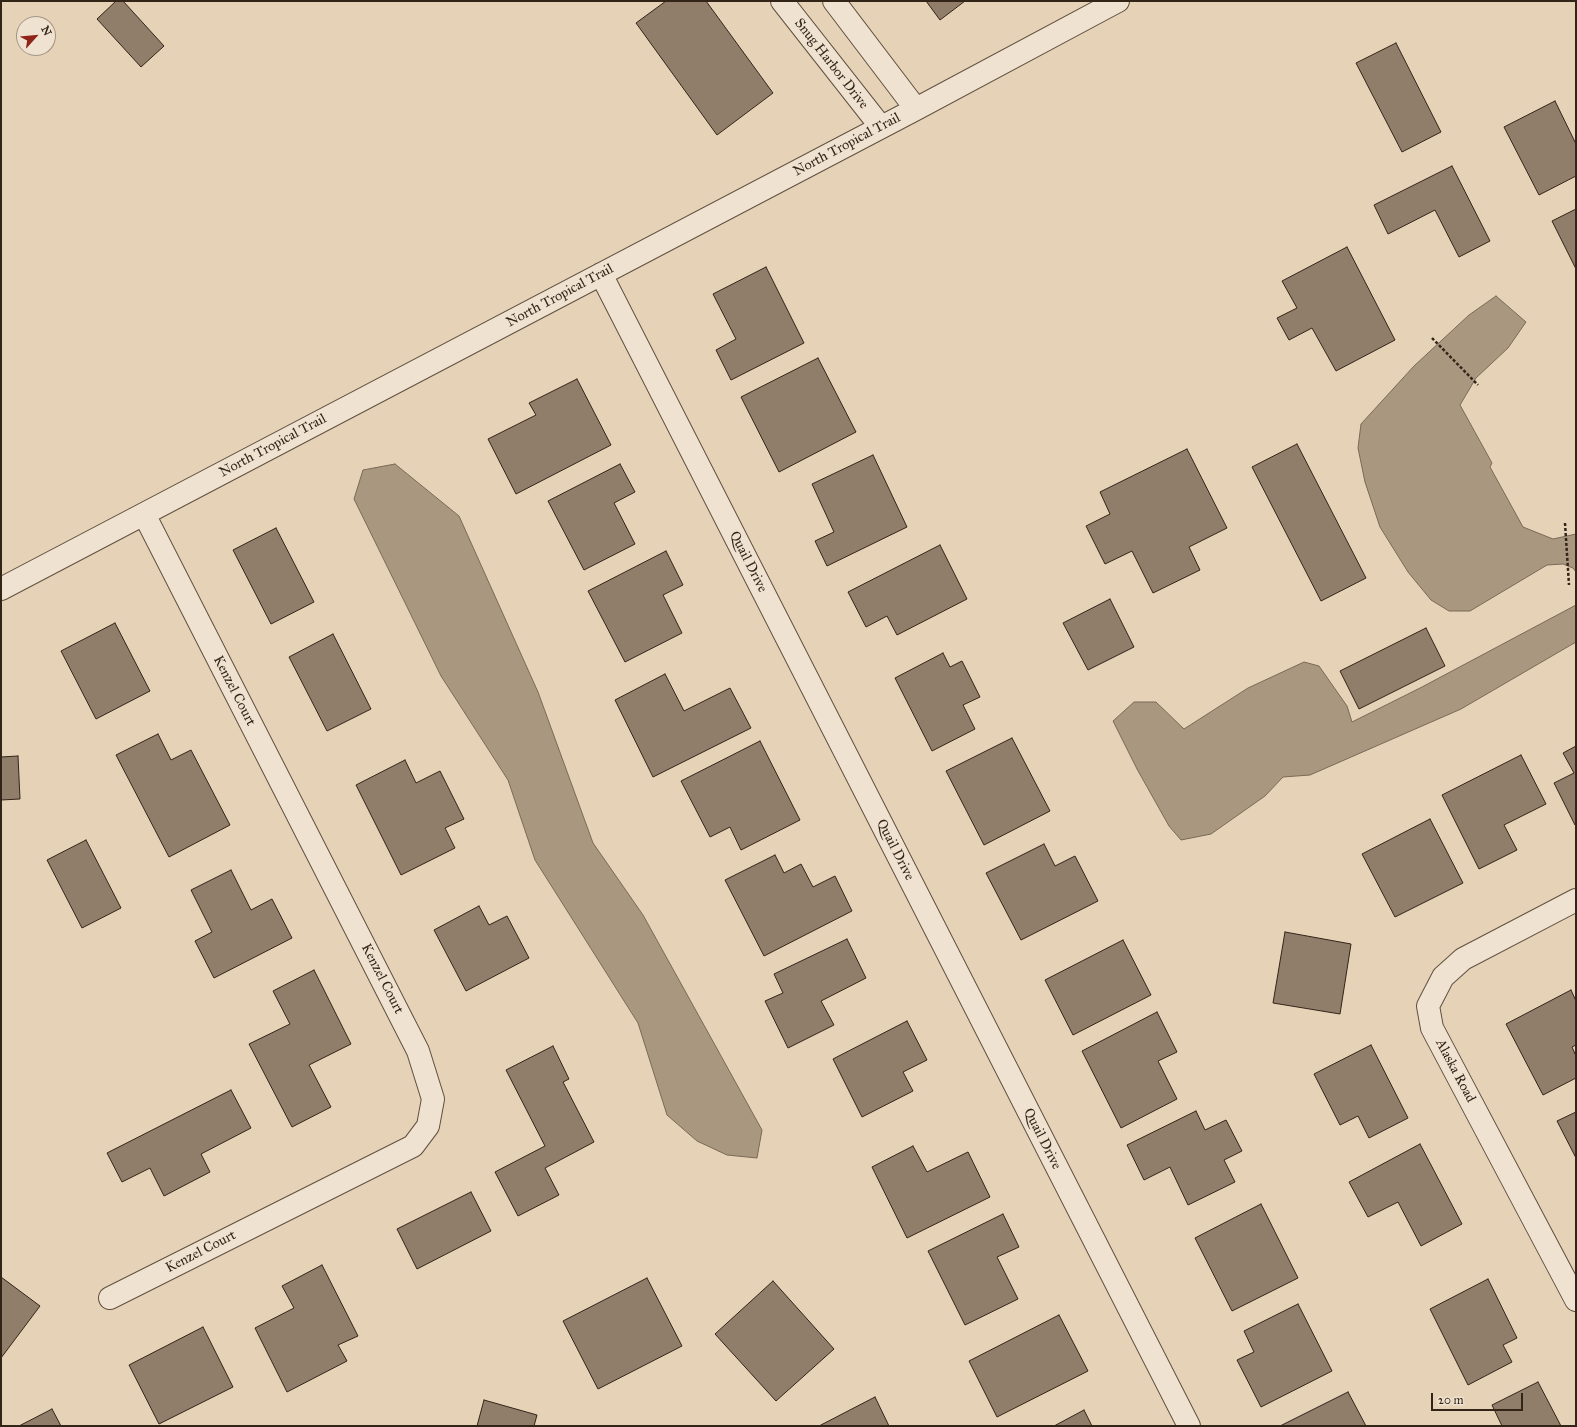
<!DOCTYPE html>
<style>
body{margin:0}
#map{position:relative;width:1577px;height:1427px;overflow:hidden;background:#e6d2b6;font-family:"IM FELL Great Primer",serif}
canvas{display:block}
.frame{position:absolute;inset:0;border:2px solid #332418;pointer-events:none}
.north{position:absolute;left:16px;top:16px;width:40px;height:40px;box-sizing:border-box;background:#efe2d0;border:1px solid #a49686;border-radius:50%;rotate:63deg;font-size:11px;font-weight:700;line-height:16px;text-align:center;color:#332418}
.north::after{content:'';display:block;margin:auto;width:14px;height:18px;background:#8f2418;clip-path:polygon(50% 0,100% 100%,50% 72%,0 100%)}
.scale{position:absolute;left:1431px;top:1393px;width:92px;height:18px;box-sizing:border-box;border:2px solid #332418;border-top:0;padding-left:5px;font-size:12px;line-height:14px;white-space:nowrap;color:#332418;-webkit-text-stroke:3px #efe2d0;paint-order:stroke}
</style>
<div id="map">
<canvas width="1577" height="1427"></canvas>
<div class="frame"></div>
<div class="north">N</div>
<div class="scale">20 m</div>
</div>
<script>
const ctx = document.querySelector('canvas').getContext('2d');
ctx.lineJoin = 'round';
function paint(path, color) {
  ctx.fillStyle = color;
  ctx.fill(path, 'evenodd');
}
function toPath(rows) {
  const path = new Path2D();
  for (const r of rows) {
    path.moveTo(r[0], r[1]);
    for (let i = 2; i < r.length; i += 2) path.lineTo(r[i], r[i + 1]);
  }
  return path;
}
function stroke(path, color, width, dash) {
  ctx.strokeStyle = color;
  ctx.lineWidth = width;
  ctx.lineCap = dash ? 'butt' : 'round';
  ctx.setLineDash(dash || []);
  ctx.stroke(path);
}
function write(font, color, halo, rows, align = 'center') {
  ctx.font = font + ' "IM FELL Great Primer",serif';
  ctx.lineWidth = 3;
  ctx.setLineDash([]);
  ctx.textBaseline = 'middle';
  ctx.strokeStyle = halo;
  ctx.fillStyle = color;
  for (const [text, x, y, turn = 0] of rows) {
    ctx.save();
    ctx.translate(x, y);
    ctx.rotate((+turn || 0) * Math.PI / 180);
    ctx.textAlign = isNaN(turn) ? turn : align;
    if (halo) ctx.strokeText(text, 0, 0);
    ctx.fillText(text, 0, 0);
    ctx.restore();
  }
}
const water = toPath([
 [1496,296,1526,322,1508,348,1476,378,1460,405,1492,463,1490,467,1523,527,1553,539,1576,534,1576,572,1573,568,1563,564,1547,565,1470,611,1449,611,1431,600,1408,572,1380,527,1365,482,1358,448,1361,424,1414,366,1469,315,1496,296],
 [395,464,459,516,538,692,593,843,643,915,762,1130,757,1158,727,1155,697,1141,667,1115,638,1023,535,860,508,780,441,676,354,499,363,470,395,464],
 [1576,605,1576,642,1461,709,1310,775,1283,777,1265,796,1211,834,1181,840,1169,826,1137,769,1113,721,1134,702,1156,702,1184,729,1248,688,1304,662,1319,666,1347,706,1352,722,1422,687,1576,605]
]);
paint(water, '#a99780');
stroke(water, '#7a6956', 1);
const building = toPath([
 [116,1,123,1,164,46,141,67,97,19,116,1],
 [666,1,706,1,773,93,717,135,636,23,666,1],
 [926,1,965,1,940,20,926,1],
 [1396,43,1441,132,1402,152,1356,63,1396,43],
 [1555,101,1576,144,1576,176,1539,195,1504,127,1555,101],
 [1452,166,1490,241,1459,257,1435,210,1388,234,1374,205,1452,166],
 [1576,209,1576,269,1552,221,1576,209],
 [1347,247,1395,340,1336,371,1312,328,1289,340,1277,318,1297,308,1282,281,1347,247],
 [766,267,804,343,731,380,716,350,736,339,713,294,766,267],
 [818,358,856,432,779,472,741,397,818,358],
 [577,379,611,445,516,494,488,439,536,415,529,403,577,379],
 [1297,444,1366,578,1321,601,1252,467,1297,444],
 [1187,449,1227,528,1189,547,1200,570,1153,593,1132,551,1105,564,1086,526,1110,514,1100,492,1187,449],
 [873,455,907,527,827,566,815,541,834,532,812,484,873,455],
 [620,464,635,492,614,503,635,544,584,570,548,501,620,464],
 [276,528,314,602,271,624,233,550,276,528],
 [940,545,967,599,897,635,887,616,866,627,848,592,940,545],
 [666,551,683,585,663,595,682,633,625,662,588,591,666,551],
 [1110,599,1134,647,1088,670,1063,623,1110,599],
 [115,623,150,691,96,719,61,651,115,623],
 [1426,628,1445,666,1359,709,1340,671,1426,628],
 [333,634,371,709,327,731,289,657,333,634],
 [943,653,950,667,962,661,980,697,963,705,975,729,932,751,895,678,943,653],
 [665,674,684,711,730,688,751,728,653,777,615,700,665,674],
 [158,734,171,760,191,750,230,825,169,857,116,755,158,734],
 [1012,738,1050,811,984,845,946,771,1012,738],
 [760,741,800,820,741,850,730,827,710,837,681,781,760,741],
 [1576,746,1576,825,1575,825,1554,783,1574,773,1563,753,1576,746],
 [1521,755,1546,804,1504,825,1517,850,1479,869,1442,795,1521,755],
 [18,756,20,799,1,800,1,757,18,756],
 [405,760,416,783,440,771,464,819,445,828,455,848,401,875,356,785,405,760],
 [1430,819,1463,883,1395,917,1362,854,1430,819],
 [86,840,121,908,82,928,47,860,86,840],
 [1044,844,1055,866,1075,856,1098,901,1021,940,986,873,1044,844],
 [775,855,784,873,801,864,813,887,835,876,852,911,764,956,725,880,775,855],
 [231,870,251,910,272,899,292,938,214,978,195,941,212,932,191,890,231,870],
 [479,906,489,925,507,916,529,958,466,991,434,930,479,906],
 [1285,932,1351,944,1340,1014,1273,1003,1285,932],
 [847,939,866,978,821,1001,834,1025,788,1048,765,1001,783,993,774,974,847,939],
 [1123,940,1151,995,1073,1035,1045,980,1123,940],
 [314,970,351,1044,309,1065,331,1107,292,1127,249,1044,290,1024,273,991,314,970],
 [1571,990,1576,1001,1576,1045,1572,1047,1576,1056,1576,1078,1543,1095,1506,1024,1571,990],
 [1157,1012,1177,1052,1158,1061,1177,1099,1121,1128,1082,1051,1157,1012],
 [907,1021,927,1060,903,1072,913,1091,862,1117,833,1059,907,1021],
 [1371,1045,1408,1118,1369,1138,1358,1116,1340,1125,1314,1074,1371,1045],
 [553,1046,569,1079,563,1082,594,1142,545,1168,559,1195,518,1216,495,1172,545,1146,506,1070,553,1046],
 [231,1090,251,1128,201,1154,210,1172,164,1196,150,1168,122,1182,107,1153,231,1090],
 [1196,1111,1205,1130,1226,1120,1242,1151,1224,1160,1235,1182,1188,1205,1170,1167,1144,1180,1127,1145,1196,1111],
 [1576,1112,1576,1158,1557,1121,1576,1112],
 [1420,1144,1462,1224,1421,1246,1398,1202,1368,1217,1349,1182,1420,1144],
 [913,1146,927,1172,968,1152,990,1197,907,1238,872,1167,913,1146],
 [471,1192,491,1231,417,1269,397,1229,471,1192],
 [1261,1204,1298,1278,1232,1311,1195,1238,1261,1204],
 [1003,1214,1019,1247,997,1257,1018,1299,965,1325,928,1251,1003,1214],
 [322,1265,358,1336,338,1345,347,1361,287,1392,255,1328,294,1308,282,1286,322,1265],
 [1,1277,40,1306,1,1358,1,1277],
 [647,1278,682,1346,598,1389,563,1321,647,1278],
 [1488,1279,1517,1338,1503,1345,1512,1362,1468,1385,1430,1309,1488,1279],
 [773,1281,834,1349,776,1401,715,1334,773,1281],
 [1298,1304,1332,1371,1261,1407,1237,1360,1254,1352,1244,1331,1298,1304],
 [1059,1315,1088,1371,997,1417,969,1361,1059,1315],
 [203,1327,233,1387,159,1424,129,1365,203,1327],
 [1538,1382,1561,1426,1502,1426,1492,1405,1538,1382],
 [1348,1392,1366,1426,1280,1426,1348,1392],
 [875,1397,889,1426,819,1426,875,1397],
 [484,1400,537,1415,534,1426,477,1426,484,1400],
 [52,1409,61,1426,19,1426,52,1409],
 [1084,1410,1092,1426,1054,1426,1084,1410]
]);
paint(building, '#907e6a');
stroke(building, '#332418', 1);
const minor = toPath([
 [782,1,881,127],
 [834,1,916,109],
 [601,274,1189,1426],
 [1,589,916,109,1118,1],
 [1576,900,1463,959,1443,977,1428,1006,1432,1028,1576,1300],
 [110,1298,413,1146,428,1126,433,1099,418,1051,144,514]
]);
stroke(minor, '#605040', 24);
stroke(toPath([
 [1432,338,1478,385],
 [1565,523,1569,585]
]), '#332418', 2.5, [3, 2]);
stroke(minor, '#efe2d0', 22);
write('14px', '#332418', '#efe2d0', [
 ["Snug Harbor Drive",831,64,52],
 ["North Tropical Trail",847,145,-28],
 ["North Tropical Trail",560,296,-28],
 ["North Tropical Trail",273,446,-28],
 ["Quail Drive",748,562,63],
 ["Kenzel Court",234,691,63],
 ["Quail Drive",895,850,63],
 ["Kenzel Court",382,979,63],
 ["Alaska Road",1455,1071,62],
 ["Quail Drive",1042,1139,63],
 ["Kenzel Court",201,1252,-27]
]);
</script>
